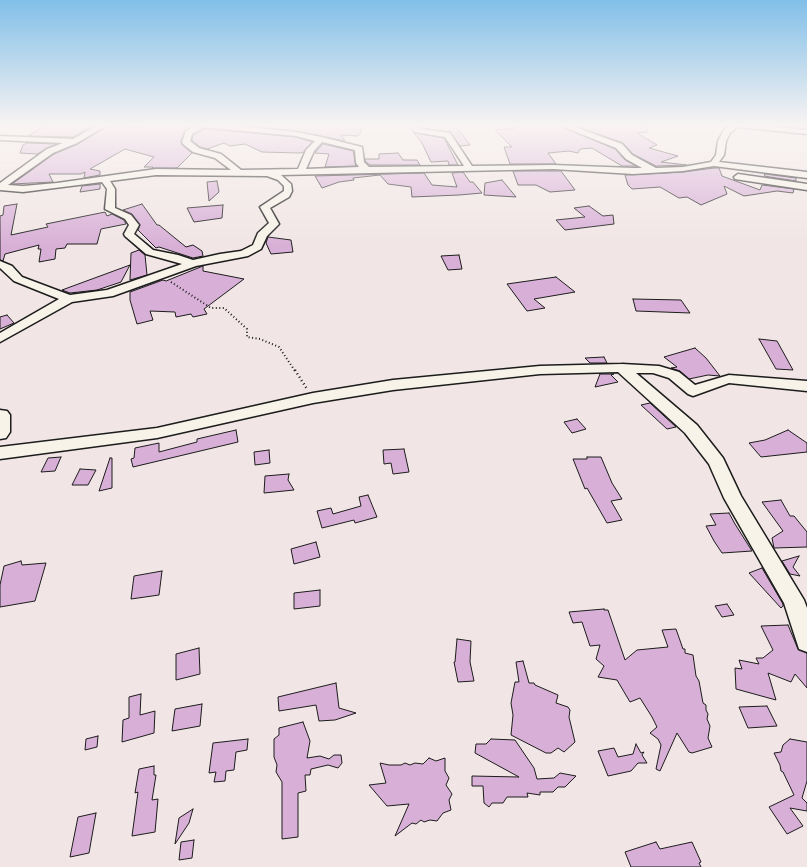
<!DOCTYPE html>
<style>
body{margin:0}
canvas{display:block;background:#f1e6e5}
</style>
<canvas width="807" height="867"></canvas>
<script>
const ctx = document.querySelector('canvas').getContext('2d');
ctx.lineJoin = 'round';
function paint(path, color) {
  ctx.fillStyle = color;
  ctx.fill(path, 'evenodd');
}
function toPath(rows) {
  const path = new Path2D();
  for (const r of rows) {
    path.moveTo(r[0], r[1]);
    for (let i = 2; i < r.length; i += 2) path.lineTo(r[i], r[i + 1]);
  }
  return path;
}
function stroke(path, color, width, dash) {
  ctx.strokeStyle = color;
  ctx.lineWidth = width;
  ctx.lineCap = dash ? 'butt' : 'round';
  ctx.setLineDash(dash || []);
  ctx.stroke(path);
}
const building = toPath([
 [46,125,94,125,73,137,28,136,46,125],
 [145,125,196,125,185,130,181,141,182,145,192,153,177,168,152,168,153,167,144,167,154,157,125,149,90,169,100,171,100,175,84,178,85,172,81,174,49,174,53,182,12,184,54,154,78,144,108,126,141,127,145,125],
 [239,125,360,125,361,132,358,136,341,135,345,141,296,131,239,125],
 [420,125,452,125,461,133,470,145,460,146,450,132,422,128,420,125],
 [510,125,558,125,615,149,625,160,636,166,622,166,592,148,580,149,578,153,569,151,548,153,556,164,510,164,504,147,512,147,495,130,516,128,510,125],
 [573,125,647,125,647,132,637,133,657,145,649,148,678,156,661,162,687,165,656,166,633,154,623,143,573,125],
 [205,129,296,137,312,142,304,152,300,153,262,152,245,144,230,146,224,143,207,149,200,147,192,140,193,135,205,129],
 [414,133,444,138,458,165,449,165,448,161,431,162,422,143,414,133],
 [27,143,56,144,37,154,20,153,23,145,27,143],
 [323,144,353,151,356,166,325,167,329,154,315,153,323,144],
 [398,153,403,160,417,160,420,165,370,165,365,161,365,159,379,159,379,154,398,153],
 [714,168,719,168,722,176,760,190,762,185,794,189,793,193,777,191,744,196,724,186,727,194,701,205,687,197,679,198,660,187,632,189,628,185,625,175,683,172,714,168],
 [513,171,561,171,575,190,550,192,536,185,518,185,513,171],
 [463,172,470,182,473,182,482,193,459,195,412,197,411,187,388,184,380,175,353,178,354,180,339,182,322,188,315,176,424,173,432,185,457,187,452,173,463,172],
 [765,174,796,178,796,181,764,176,765,174],
 [502,180,516,197,484,195,485,183,502,180],
 [217,181,219,192,209,201,207,182,217,181],
 [100,184,100,189,80,192,82,186,100,184],
 [17,204,11,235,48,227,46,224,105,212,107,216,112,214,124,220,126,224,101,229,97,244,67,244,65,248,56,249,55,259,39,262,41,249,38,249,39,245,5,254,3,261,0,260,0,216,3,215,4,206,17,204],
 [142,204,157,225,159,225,186,247,193,245,202,251,203,256,193,258,159,247,156,248,138,230,140,225,132,214,123,210,142,204],
 [223,205,222,218,194,222,187,208,223,205],
 [589,206,603,216,613,215,614,224,565,230,556,220,585,217,574,208,589,206],
 [268,237,291,240,293,252,271,254,266,243,268,237],
 [139,250,145,255,147,275,130,280,131,253,139,250],
 [459,255,462,269,448,270,441,256,459,255],
 [130,265,121,282,97,290,70,293,62,290,130,265],
 [203,266,203,271,244,279,204,309,207,314,193,317,191,314,176,317,175,312,150,311,153,320,137,324,130,300,130,292,163,280,166,281,203,266],
 [556,277,575,292,534,299,545,308,527,311,507,284,556,277],
 [633,299,681,300,690,313,636,311,633,299],
 [7,315,14,323,0,329,0,317,7,315],
 [759,339,777,341,793,370,776,369,759,339],
 [695,348,706,358,720,376,708,375,689,379,680,371,671,368,677,367,664,357,695,348],
 [604,357,607,363,590,363,585,358,604,357],
 [600,374,614,374,611,375,618,382,595,387,600,374],
 [650,403,676,427,667,429,641,405,650,403],
 [577,419,586,429,572,433,564,422,577,419],
 [236,430,238,442,133,467,131,459,134,458,135,448,159,443,159,452,197,442,197,439,236,430],
 [788,430,807,443,807,452,761,457,749,443,765,440,788,430],
 [404,449,409,472,393,474,391,463,384,464,383,450,404,449],
 [269,450,270,463,255,465,254,452,269,450],
 [61,457,55,471,41,472,48,458,61,457],
 [587,457,601,457,612,483,622,499,611,501,622,520,607,523,587,488,585,489,573,459,587,459,587,457],
 [110,458,112,458,112,488,99,491,110,458],
 [80,469,96,470,88,485,72,485,80,469],
 [289,474,288,480,294,490,264,493,265,476,289,474],
 [368,495,377,517,355,523,354,520,322,528,317,511,331,508,333,514,361,506,359,497,368,495],
 [781,500,790,516,794,516,807,532,807,547,774,548,772,538,783,531,762,502,781,500],
 [729,513,735,524,752,551,722,553,714,541,706,526,716,525,710,514,729,513],
 [316,542,320,557,294,564,291,549,316,542],
 [799,556,793,567,800,576,790,574,782,561,799,556],
 [21,561,22,565,46,563,35,601,0,607,0,585,4,566,21,561],
 [762,568,783,604,783,606,781,608,749,573,762,568],
 [162,571,159,595,131,599,134,576,162,571],
 [320,590,320,606,294,609,294,593,320,590],
 [727,604,734,615,722,617,715,606,727,604],
 [604,609,604,610,608,610,625,660,637,650,668,647,662,630,676,629,683,649,685,649,685,653,693,655,696,676,699,681,703,703,706,705,706,710,708,714,707,719,710,726,708,738,712,747,692,753,689,752,677,733,660,771,656,769,661,745,658,739,650,733,657,727,652,717,640,698,630,702,617,680,598,677,604,666,596,659,600,645,590,646,582,622,573,623,569,612,604,609],
 [788,625,798,649,807,653,807,688,795,674,791,682,768,673,776,700,736,689,735,668,742,669,739,660,759,664,756,658,763,658,773,650,761,626,788,625],
 [457,639,471,641,470,662,474,681,458,682,454,662,455,662,457,639],
 [199,648,200,674,176,680,176,654,199,648],
 [523,661,529,683,534,683,535,685,558,695,556,703,568,707,570,710,569,717,575,742,564,752,558,748,551,753,546,753,511,735,513,715,511,703,515,682,519,682,516,662,523,661],
 [336,683,339,708,356,713,335,720,319,721,316,705,279,711,278,697,336,683],
 [141,694,140,715,155,711,154,733,122,742,123,720,129,718,129,697,141,694],
 [202,704,200,726,172,731,175,709,202,704],
 [767,706,777,726,748,728,739,707,767,706],
 [303,722,310,741,307,758,320,756,329,759,334,755,341,755,342,763,338,768,328,765,311,769,310,775,305,775,306,791,298,793,298,837,282,839,282,782,276,772,277,765,274,757,274,739,279,735,279,728,303,722],
 [98,736,97,747,85,750,86,739,98,736],
 [248,739,247,750,236,752,234,770,226,771,225,781,214,782,216,772,209,773,213,743,248,739],
 [491,739,515,740,534,768,537,779,554,778,560,773,576,776,565,787,558,787,553,792,540,792,540,795,527,793,528,797,507,797,503,803,492,803,489,807,484,803,483,786,472,786,472,776,519,777,475,753,476,744,486,744,491,739],
 [790,739,807,742,807,781,802,798,807,803,807,811,790,808,803,826,787,834,769,807,794,795,783,772,781,771,780,765,774,753,781,752,783,745,790,739],
 [636,744,641,753,644,752,642,755,647,763,638,763,631,771,608,776,598,751,614,748,618,757,633,754,636,744],
 [429,758,436,761,445,758,445,771,449,778,446,785,452,794,449,800,451,810,443,813,437,821,430,820,424,822,421,820,416,824,412,823,395,836,409,804,387,806,369,785,386,783,380,763,389,765,401,765,405,763,410,765,415,763,423,764,429,758],
 [154,766,154,775,156,775,152,800,158,799,155,832,132,836,138,792,135,793,139,769,154,766],
 [193,809,189,823,175,844,179,818,193,809],
 [96,813,89,853,70,857,78,817,96,813],
 [194,840,192,858,179,860,181,842,194,840],
 [656,842,660,849,692,842,701,862,699,863,701,867,631,867,625,852,656,842]
]);
paint(building, '#d8b0d7');
stroke(building, '#1c1c1c', 1);
const street = toPath([
 [98,125,107,125,77,143,53,153,8,185,23,186,57,183,156,169,231,170,215,158,193,152,183,144,182,142,186,131,199,125,225,125,296,132,321,137,362,147,364,162,369,167,464,166,445,137,415,132,411,125,418,125,421,129,426,130,450,133,472,166,553,165,633,168,642,168,626,159,616,148,559,125,569,125,622,144,632,155,656,168,683,167,711,162,716,155,718,141,724,130,731,125,756,125,807,130,807,134,737,127,730,133,726,141,724,155,719,162,807,172,807,178,714,166,683,171,633,174,553,169,281,175,291,184,292,191,289,197,270,208,279,224,267,236,261,249,248,256,196,266,113,296,72,302,0,342,0,333,59,299,14,281,0,268,0,261,12,266,22,277,70,295,107,290,182,264,146,254,125,236,124,234,129,225,125,219,105,209,107,189,102,182,23,192,0,190,0,183,47,149,63,143,0,140,0,136,73,139,98,125],
 [205,127,296,136,315,141,306,150,298,169,241,170,221,154,199,148,190,141,192,134,205,127],
 [322,142,355,150,356,163,359,167,306,169,314,151,322,142],
 [156,175,267,176,278,180,284,186,284,191,260,207,269,223,258,233,253,245,241,251,220,254,193,260,178,255,153,250,134,234,139,225,131,215,115,208,115,189,110,181,156,175],
 [738,174,807,184,807,190,735,179,734,177,738,174],
 [622,364,659,366,679,372,695,385,729,375,807,381,807,391,729,383,693,396,688,394,669,378,653,373,636,373,697,425,723,458,741,496,804,600,807,608,807,652,799,649,784,603,724,498,709,464,685,433,618,372,540,374,393,390,313,403,157,438,0,459,0,447,157,428,313,393,393,380,540,366,622,364],
 [0,410,7,411,10,415,10,432,6,438,0,439,0,410]
]);
stroke(street, '#1c1c1c', 3);
stroke(toPath([
 [171,282,211,308,224,308,247,329,247,337,260,339,279,347,295,371]
]), '#1c1c1c', 2, [1, 2.5]);
stroke(toPath([
 [295,370,307,389]
]), '#1c1c1c', 2.5, [1, 3]);
paint(street, '#f7f3e8');
const sky = ctx.createLinearGradient(0, 0, 0, 246);
sky.addColorStop(0, '#81bfe8');
sky.addColorStop(0.51, '#f9f4f3');
sky.addColorStop(1, '#f9f4f300');
ctx.fillStyle = sky;
ctx.fillRect(0, 0, 807, 246);
</script>
